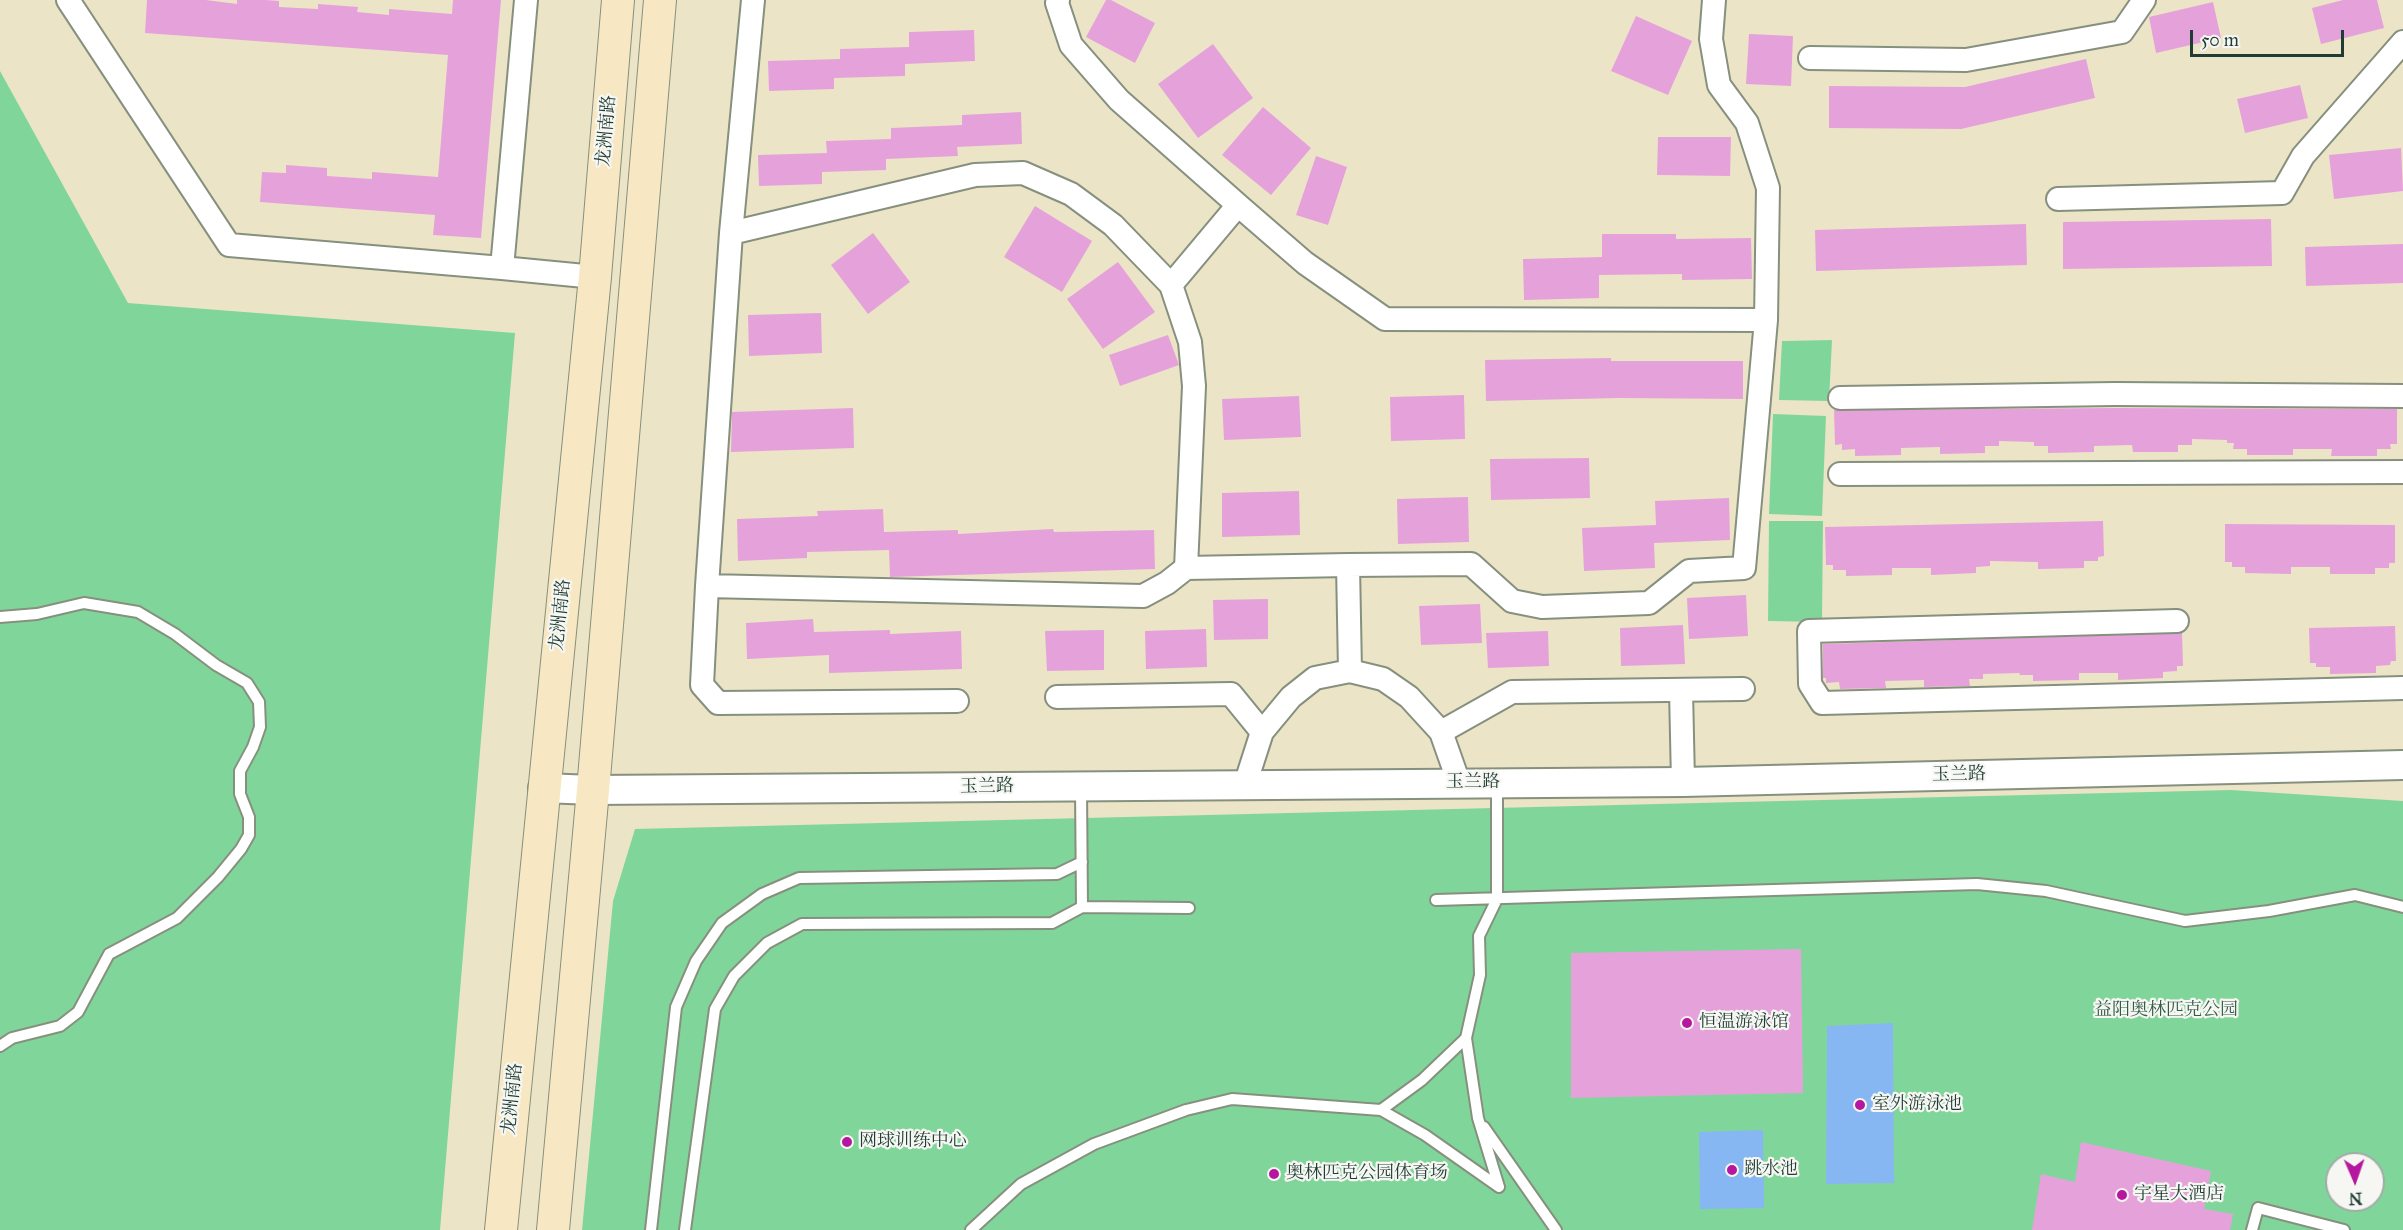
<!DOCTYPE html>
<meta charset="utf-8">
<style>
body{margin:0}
#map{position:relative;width:2403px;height:1230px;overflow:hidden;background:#ece4c7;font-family:"IM FELL Great Primer",serif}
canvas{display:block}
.north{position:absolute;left:2325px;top:1152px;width:60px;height:60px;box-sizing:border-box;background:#f6f6f2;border:2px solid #a0aca6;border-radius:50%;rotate:178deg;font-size:16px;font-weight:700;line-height:24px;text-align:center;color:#1f3d34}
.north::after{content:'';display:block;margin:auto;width:21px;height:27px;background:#b5179e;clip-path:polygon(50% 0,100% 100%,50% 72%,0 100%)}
.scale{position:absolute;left:2190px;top:30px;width:154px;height:27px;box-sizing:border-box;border:3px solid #1f3d34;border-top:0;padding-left:8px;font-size:18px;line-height:21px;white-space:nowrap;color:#1f3d34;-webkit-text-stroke:4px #f6f6f2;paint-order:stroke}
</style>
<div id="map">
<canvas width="2403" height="1230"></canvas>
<div class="north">N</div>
<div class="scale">50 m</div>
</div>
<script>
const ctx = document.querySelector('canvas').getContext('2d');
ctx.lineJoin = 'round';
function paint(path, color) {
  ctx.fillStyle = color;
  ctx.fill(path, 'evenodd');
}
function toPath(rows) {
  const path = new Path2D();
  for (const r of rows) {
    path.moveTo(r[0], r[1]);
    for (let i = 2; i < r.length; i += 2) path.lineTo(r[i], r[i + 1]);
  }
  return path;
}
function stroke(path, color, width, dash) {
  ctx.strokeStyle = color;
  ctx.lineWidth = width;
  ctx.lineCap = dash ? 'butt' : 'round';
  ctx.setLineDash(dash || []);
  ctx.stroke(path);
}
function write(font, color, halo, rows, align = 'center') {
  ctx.font = font + ' "IM FELL Great Primer","Noto Serif SC",serif';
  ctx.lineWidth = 4.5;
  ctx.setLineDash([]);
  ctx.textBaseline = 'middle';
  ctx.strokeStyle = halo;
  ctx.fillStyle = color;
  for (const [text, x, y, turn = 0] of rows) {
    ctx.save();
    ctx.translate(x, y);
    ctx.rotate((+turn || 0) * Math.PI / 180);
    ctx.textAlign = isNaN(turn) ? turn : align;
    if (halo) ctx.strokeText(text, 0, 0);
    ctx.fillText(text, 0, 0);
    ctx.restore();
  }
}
paint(toPath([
 [0,71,128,303,515,333,440,1230,0,1230],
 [1832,340,1829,401,1779,400,1782,341],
 [1773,414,1826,416,1822,516,1769,514],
 [1769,521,1823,521,1822,622,1768,621],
 [2231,790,2403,801,2403,1230,582,1230,613,901,635,829],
 [2337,1164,2373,1164,2373,1200,2337,1200]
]), '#80d69a');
paint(toPath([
 [1893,1023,1894,1183,1826,1184,1827,1026],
 [1763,1130,1764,1208,1700,1209,1699,1132]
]), '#86b7f2');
paint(toPath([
 [147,0,206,0,237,4,237,0,265,0,279,1,279,7,318,9,318,4,358,7,357,12,389,15,389,9,452,14,453,0,501,0,481,238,433,235,435,215,260,202,262,172,286,173,286,165,327,168,327,176,372,179,372,172,438,177,448,55,145,33],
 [1106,0,1111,0,1155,23,1135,63,1086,37],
 [2343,0,2377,0,2384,28,2321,44,2312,8],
 [2213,2,2221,38,2156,53,2149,17],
 [1636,16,1692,41,1668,95,1611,71],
 [974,30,975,61,905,64,905,76,834,78,834,89,769,91,768,61,840,59,840,49,909,47,909,32],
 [1749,34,1793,36,1791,86,1746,84],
 [1213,44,1253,98,1198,138,1158,84],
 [2086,59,2095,98,1961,129,1829,128,1829,86,1965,87],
 [2300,85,2308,118,2245,133,2237,99],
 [1263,107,1311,148,1271,195,1222,155],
 [1021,112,1022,144,957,147,958,156,886,159,886,170,822,172,822,184,759,186,758,155,827,153,826,141,891,139,891,128,962,125,962,115],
 [1658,137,1731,137,1730,176,1657,175],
 [2401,148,2403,191,2334,199,2329,155],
 [1316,156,1347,167,1328,225,1296,215],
 [1035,206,1092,241,1062,292,1004,257],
 [2271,219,2272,266,2063,269,2063,222],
 [2026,224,2027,265,1816,271,1815,230],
 [873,233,910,282,868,314,831,265],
 [1602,234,1676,234,1676,239,1751,238,1752,279,1682,280,1682,274,1599,275,1599,298,1524,300,1523,259,1602,257],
 [2403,244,2403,283,2306,286,2305,247],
 [1118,262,1155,312,1103,349,1067,299],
 [821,313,822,353,749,356,748,315],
 [1168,335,1179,365,1120,386,1109,355],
 [1611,358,1611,361,1743,361,1743,399,1619,398,1486,401,1485,360],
 [1464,395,1465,439,1391,441,1390,397],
 [1299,396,1301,437,1224,440,1222,399],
 [853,408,854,448,731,452,732,412],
 [2115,408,2397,409,2397,444,2390,444,2391,449,2377,449,2377,456,2331,456,2332,449,2293,449,2293,455,2247,455,2247,449,2233,449,2234,443,2227,443,2227,440,2192,439,2192,445,2178,445,2178,452,2133,452,2132,445,2094,446,2094,452,2048,453,2048,446,2034,446,2034,442,1999,441,1999,446,1985,446,1985,453,1940,454,1940,447,1901,448,1901,455,1855,456,1855,449,1842,450,1842,444,1835,445,1834,410],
 [1589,458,1590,498,1491,500,1490,459],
 [1299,491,1300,535,1222,537,1222,493],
 [1468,497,1469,542,1398,544,1397,499],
 [1729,498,1730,540,1654,543,1655,568,1584,571,1582,528,1656,525,1655,501],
 [883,509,884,532,958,530,958,534,1053,529,1054,532,1154,530,1155,569,890,577,889,550,807,552,807,558,738,561,737,519,818,516,817,511],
 [2103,521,2104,556,2098,557,2098,561,2084,561,2084,568,2038,569,2038,562,1990,561,1990,566,1976,567,1976,573,1931,575,1931,568,1892,568,1892,575,1846,576,1846,570,1833,570,1833,565,1826,565,1825,527],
 [2225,524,2395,525,2395,563,2389,563,2389,568,2375,568,2375,574,2330,574,2330,567,2291,567,2291,574,2245,573,2245,567,2232,567,2232,562,2225,562],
 [1746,595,1748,636,1689,639,1687,598],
 [1268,599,1268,639,1214,640,1213,600],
 [1480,604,1482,643,1421,645,1419,606],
 [813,619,814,632,890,630,890,634,961,631,962,669,829,673,829,655,747,659,746,623],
 [1683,625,1685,664,1621,666,1620,628],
 [2395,626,2396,661,2391,661,2390,665,2376,666,2376,673,2330,674,2330,667,2316,667,2316,663,2310,663,2309,628],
 [1206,629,1207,667,1146,669,1145,631],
 [1104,630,1104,670,1047,671,1045,631],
 [1548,631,1549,666,1488,668,1486,633],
 [2182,633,2183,666,2177,666,2177,671,2163,672,2163,678,2118,680,2118,673,2079,673,2079,680,2033,681,2033,675,2019,675,2020,673,1983,674,1983,679,1969,679,1970,686,1924,687,1924,680,1885,681,1886,688,1840,689,1839,682,1826,683,1826,678,1823,678,1823,644],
 [1801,949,1803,1093,1571,1098,1571,953],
 [2081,1142,2211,1171,2204,1209,2233,1214,2230,1230,2032,1230,2041,1174,2075,1182]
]), '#e5a2da');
const service = toPath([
 [0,617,37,614,84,603,138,612,175,634,216,665,247,683,259,702,260,727,253,747,240,771,240,794,249,817,249,835,241,849,218,877,177,918,109,954,78,1012,60,1026,12,1038,0,1046],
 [1081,788,1082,907],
 [1436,900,1977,884,2046,891,2185,921,2269,911,2355,895,2403,907],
 [1381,1110,1425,1135,1499,1187,1478,1118,1466,1038],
 [1484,1127,1556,1230],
 [651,1230,676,1007,696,961,722,923,762,894,799,878,1057,874,1082,862],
 [685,1230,715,1009,734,976,767,943,802,924,1052,923,1082,907,1189,908],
 [971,1230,1021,1184,1094,1144,1186,1110,1232,1099,1381,1110,1422,1080,1466,1038,1480,975,1479,936,1497,899,1497,785],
 [2252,1230,2258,1208,2344,1230]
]);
const minor = toPath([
 [68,0,229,245,502,268,526,0],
 [1058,0,1057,3,1071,45,1119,100,1238,205],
 [1714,0,1711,39,1719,85,1747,123,1768,188,1766,320],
 [1810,58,1966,60,2122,32,2144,0],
 [2058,199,2282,193,2303,156,2403,42],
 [731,233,753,0],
 [502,268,595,277],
 [1840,398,2115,394,2403,396],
 [1840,474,2403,472],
 [1348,565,1186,568,1194,386,1190,342,1171,285,1238,205,1305,263,1385,319,1766,320,1744,568,1689,571,1649,603,1542,607,1512,601,1471,564,1348,565,1350,671],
 [707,586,731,233,975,175,1023,173,1071,194,1113,225,1171,285],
 [2177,621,1809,631,1810,684,1822,703,2403,688],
 [1681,690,1683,782],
 [1057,697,1231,694,1262,732],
 [957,701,718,703,702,685,707,586,1143,596,1167,583,1186,568],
 [1441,732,1512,692,1743,689],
 [1245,785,1262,732,1291,697,1315,678,1350,671,1383,679,1409,697,1441,732,1459,783]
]);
const tertiary = toPath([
 [543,788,593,790,1683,782,2403,765]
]);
const secondary = toPath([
 [501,1230,595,277,618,0],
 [553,1230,593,790,660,0]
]);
stroke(service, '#86907e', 14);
stroke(minor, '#86907e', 26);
stroke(tertiary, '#86907e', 32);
stroke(secondary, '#86907e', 34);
stroke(service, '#fff', 10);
stroke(minor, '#fff', 22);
stroke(tertiary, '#fff', 28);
stroke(secondary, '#f7e8c3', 32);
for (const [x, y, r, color] of [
 [1687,1023,6,"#b5179e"],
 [1860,1105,6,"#b5179e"],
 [847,1142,6,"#b5179e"],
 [1732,1170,6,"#b5179e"],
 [1274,1174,6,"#b5179e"],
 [2122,1195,6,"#b5179e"]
]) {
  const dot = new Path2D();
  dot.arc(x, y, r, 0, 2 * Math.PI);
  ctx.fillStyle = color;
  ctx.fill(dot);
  stroke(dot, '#f6f6f2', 2);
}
write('18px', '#1f3d34', '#f6f6f2', [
 ["龙洲南路",607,131,-85],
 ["龙洲南路",561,615,-84],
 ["玉兰路",1959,775,-1],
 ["玉兰路",1473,783],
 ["玉兰路",987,787,-1],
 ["龙洲南路",513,1099,-84]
]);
write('18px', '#325c48', '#f6f6f2', [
 ["益阳奥林匹克公园",2166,1011]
]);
write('18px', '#1f3d34', '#f6f6f2', [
 ["恒温游泳馆",1699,1023],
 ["室外游泳池",1872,1105],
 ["网球训练中心",859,1142],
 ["跳水池",1744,1170],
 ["奥林匹克公园体育场",1286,1174],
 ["宇星大酒店",2134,1195]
], 'left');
</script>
